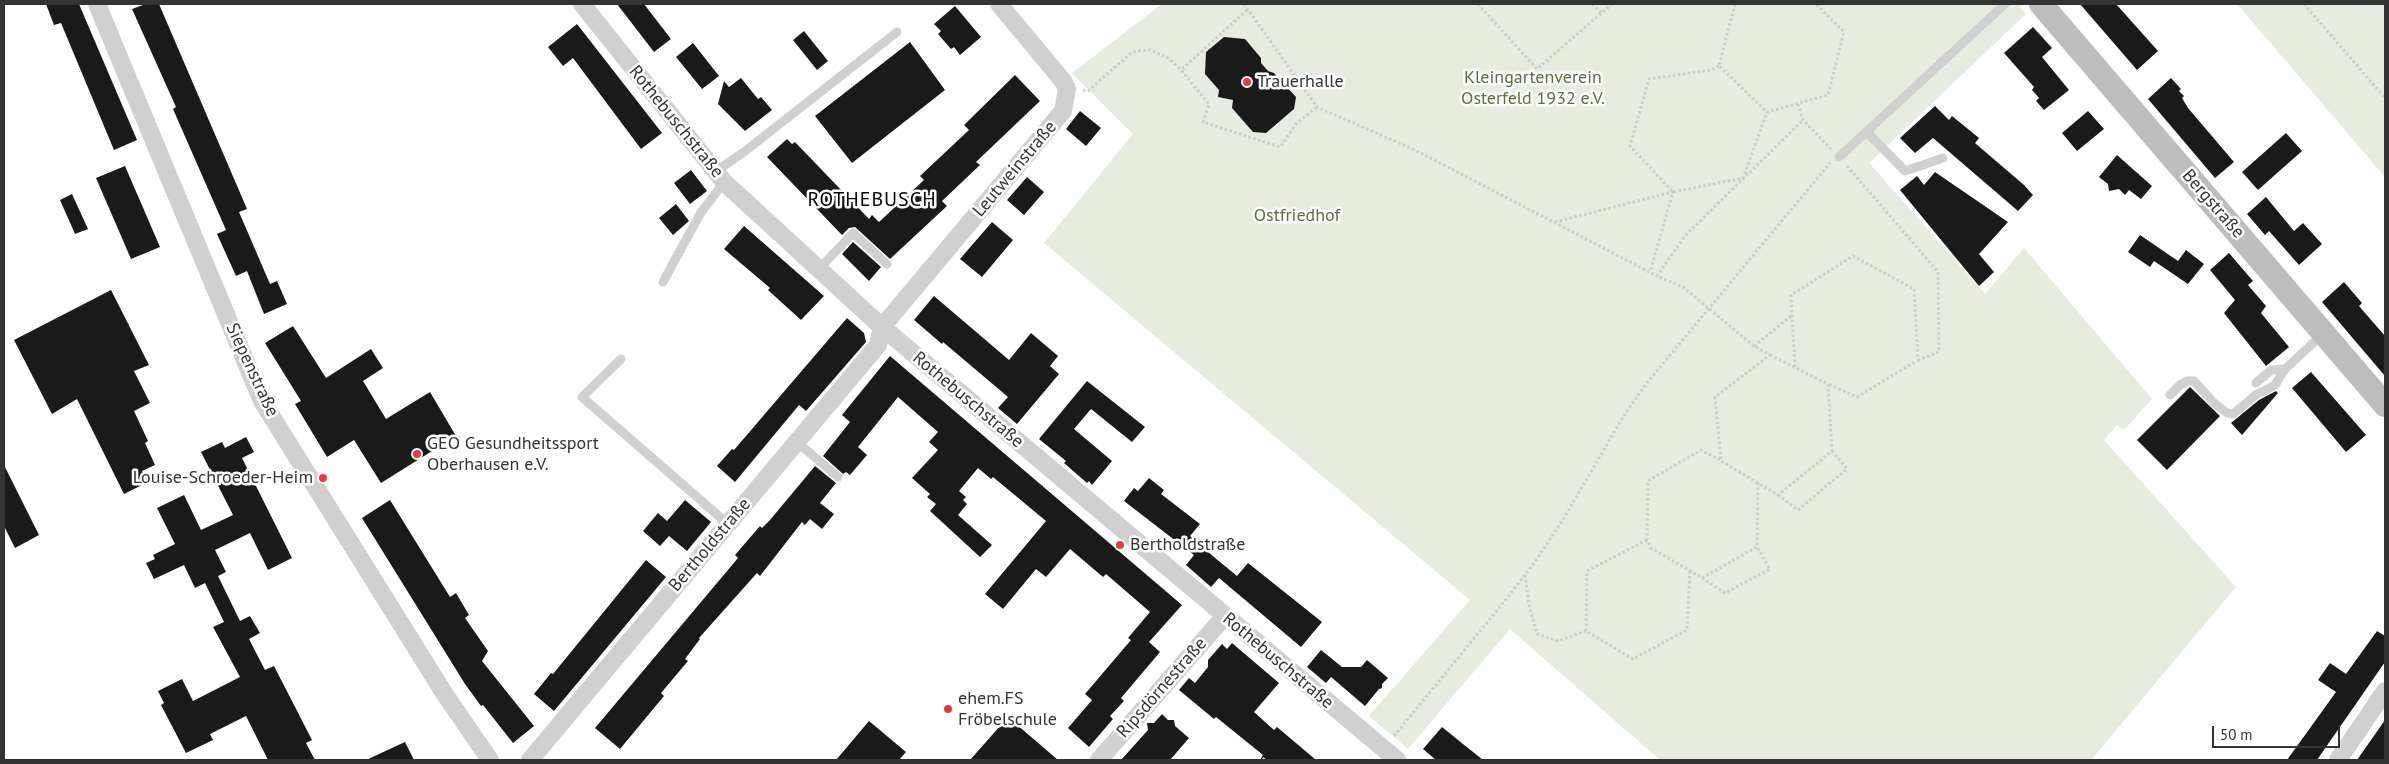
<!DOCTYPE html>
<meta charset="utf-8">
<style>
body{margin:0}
#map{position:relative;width:2389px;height:764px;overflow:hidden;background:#fff;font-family:"PT Sans",sans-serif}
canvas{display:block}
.frame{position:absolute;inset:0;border:5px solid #333;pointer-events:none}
.scale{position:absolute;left:2212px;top:726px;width:128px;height:22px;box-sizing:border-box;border:2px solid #333;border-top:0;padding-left:6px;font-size:15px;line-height:18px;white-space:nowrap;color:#333;-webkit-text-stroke:4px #fff;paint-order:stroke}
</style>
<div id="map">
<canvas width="2389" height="764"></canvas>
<div class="frame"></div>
<div class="scale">50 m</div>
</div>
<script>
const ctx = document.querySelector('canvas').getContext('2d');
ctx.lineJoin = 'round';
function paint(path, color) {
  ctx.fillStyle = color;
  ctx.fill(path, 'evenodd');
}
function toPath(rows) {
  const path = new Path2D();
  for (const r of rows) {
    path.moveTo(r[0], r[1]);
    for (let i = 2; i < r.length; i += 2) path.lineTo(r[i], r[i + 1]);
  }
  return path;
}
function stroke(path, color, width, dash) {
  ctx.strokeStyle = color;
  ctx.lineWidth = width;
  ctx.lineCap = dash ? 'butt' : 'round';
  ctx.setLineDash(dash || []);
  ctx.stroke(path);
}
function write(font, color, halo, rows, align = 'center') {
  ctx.font = font + ' "PT Sans",sans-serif';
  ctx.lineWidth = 5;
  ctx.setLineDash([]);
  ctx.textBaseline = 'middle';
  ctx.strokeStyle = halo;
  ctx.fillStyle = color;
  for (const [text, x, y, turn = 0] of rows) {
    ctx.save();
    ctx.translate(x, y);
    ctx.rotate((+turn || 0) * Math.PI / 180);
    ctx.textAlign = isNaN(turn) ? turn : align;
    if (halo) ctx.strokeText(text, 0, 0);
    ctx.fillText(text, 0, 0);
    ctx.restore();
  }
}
paint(toPath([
 [1162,4,2018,4,2026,14,1869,163,1985,294,2024,248,2152,399,2124,430,2117,425,2104,440,2236,587,2091,760,1660,760,1510,629,1408,749,1369,716,1470,600,1044,243,1133,134,1072,73],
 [2237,4,2385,4,2385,177]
]), '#e6ecdf');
paint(toPath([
 [46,4,79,4,137,140,114,150,61,23,54,25],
 [146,4,159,4,247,209,239,212,270,284,277,281,287,304,264,314,247,271,236,276,217,234,226,230,173,109,176,107,132,9],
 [617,4,644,4,671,39,654,52],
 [2080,4,2116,4,2158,51,2137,70],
 [955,6,981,37,960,55,954,47,951,49,938,34,941,31,934,24],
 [577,24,662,133,641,149,573,58,563,66,548,47],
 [2033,27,2052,48,2042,57,2069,90,2044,110,2036,101,2039,98,2032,90,2034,87,2004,53],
 [804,31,828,61,817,70,793,40],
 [1224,37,1245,39,1261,58,1261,63,1268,71,1274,73,1296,97,1294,109,1266,133,1253,132,1232,108,1233,100,1218,97,1219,90,1205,74,1206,52],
 [910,42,945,90,852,163,815,116],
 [693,43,719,76,702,89,676,57],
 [1015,75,1040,101,976,162,980,165,942,201,947,206,890,259,855,227,849,228,842,235,767,157,787,139,792,144,795,142,869,219,872,215,879,222,924,180,920,176,969,130,964,125],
 [741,78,758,99,761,97,772,110,745,131,718,104,724,81,729,87],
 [2171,78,2181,89,2179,91,2184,96,2182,98,2188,108,2234,162,2215,178,2148,99],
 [1935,106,1949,120,1952,116,1979,138,1975,143,2024,185,2033,195,2018,211,1933,138,1915,153,1900,138],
 [1080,111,1101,128,1086,146,1066,129],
 [2088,111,2104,129,2077,151,2062,133],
 [2286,133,2302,151,2258,190,2242,172],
 [2117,155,2152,186,2141,199,2129,190,2125,195,2119,189,2109,191,2108,184,2099,177],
 [125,166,160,247,131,259,96,178],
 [691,170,707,191,690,204,674,183],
 [1935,172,2008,222,1979,254,1994,272,1979,286,1900,190,1917,176,1924,185],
 [1027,177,1044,192,1024,215,1007,200],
 [72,194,88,229,75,234,60,200],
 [2266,197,2294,231,2303,223,2322,244,2299,265,2269,231,2265,235,2247,214],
 [676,204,689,221,673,235,659,218],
 [992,222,1013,240,982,277,960,259],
 [744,226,824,296,801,320,768,290,770,288,724,249],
 [2140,235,2178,261,2186,250,2204,264,2188,284,2154,261,2150,267,2128,252],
 [853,242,881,267,869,281,842,254],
 [2229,253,2253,281,2248,285,2266,306,2261,313,2289,347,2266,366,2224,313,2235,300,2210,270],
 [2344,282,2362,303,2359,306,2385,336,2385,376,2322,302],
 [111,290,149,365,134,371,150,403,134,411,148,441,145,443,155,465,142,471,148,482,124,494,77,399,52,414,14,340],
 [934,296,1009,360,1031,333,1058,356,1050,366,1059,374,1017,424,998,408,1008,397,943,342,942,344,914,320],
 [847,318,864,333,866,342,806,411,799,405,735,482,717,466,732,449,734,450],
 [293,326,326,378,371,349,383,368,363,381,386,419,430,392,456,436,381,483,354,440,327,457,295,404,301,401,265,343],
 [890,356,1182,605,1149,642,1160,652,1121,698,1124,701,1110,716,1113,719,1089,747,1068,728,1092,700,1085,694,1131,640,1128,638,1150,612,1106,574,1103,577,1070,549,1046,577,1036,569,1003,609,985,594,1046,521,993,477,991,479,978,468,959,491,966,497,963,500,967,504,958,515,992,545,980,557,930,511,936,504,927,497,930,494,912,478,938,450,929,442,938,432,898,397,858,447,867,455,850,475,846,472,843,474,823,456,850,422,842,415],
 [2311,372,2366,435,2346,452,2292,388],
 [1087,381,1145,427,1132,442,1091,409,1074,429,1112,461,1092,485,1089,481,1087,483,1064,463,1066,461,1039,439],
 [2190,387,2220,416,2167,470,2137,440],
 [2276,391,2278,393,2242,435,2231,423,2259,400],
 [246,437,254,452,242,458,292,558,268,570,250,533,215,550,226,572,218,576,240,621,250,616,260,633,249,639,265,670,274,666,312,740,306,743,315,760,268,760,246,716,210,734,213,740,186,753,161,705,164,703,158,691,182,679,193,701,240,677,213,627,224,622,205,583,195,588,184,565,154,579,146,563,155,559,153,555,175,544,157,508,184,495,201,530,233,515,201,452,222,442,225,448],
 [4,465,39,535,15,548,4,526],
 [815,466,836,483,820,503,834,514,822,529,810,519,805,525,802,522,760,576,757,573,699,638,700,639,685,659,688,661,661,693,664,696,620,749,595,728,738,558,735,555,760,526,762,528,770,520],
 [1149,478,1164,490,1161,494,1200,524,1190,536,1214,557,1237,576,1248,563,1322,622,1301,647,1219,578,1211,587,1186,565,1194,555,1124,501,1134,488,1138,491],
 [390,500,450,597,456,593,469,615,465,618,488,651,482,661,534,726,513,743,483,705,481,706,465,684,362,518],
 [685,500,711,522,687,551,669,536,660,546,643,531,658,513,667,521],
 [646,560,666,577,554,711,534,694,551,673,553,674],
 [2377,631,2385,636,2385,662,2317,760,2287,760,2336,692,2318,680,2330,663,2346,674],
 [1232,643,1279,683,1254,712,1274,730,1277,727,1316,760,1260,760,1263,755,1216,717,1214,719,1179,690,1189,678,1195,683,1208,667,1208,660,1222,644,1227,649],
 [1321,650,1342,667,1361,667,1367,660,1388,678,1382,684,1382,688,1379,689,1365,706,1331,677,1326,683,1307,667],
 [1162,714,1168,720,1174,720,1175,726,1189,738,1170,760,1121,760,1148,730,1147,723,1154,723],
 [1008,717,1058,760,970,760],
 [2385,720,2385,760,2357,760],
 [869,721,906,752,899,760,836,760],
 [1442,727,1463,744,1483,760,1436,760,1423,749],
 [405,742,414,760,366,760]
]), '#1a1a1a');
stroke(toPath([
 [1244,4,1317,107,1415,150,1657,276],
 [1478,4,1537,69,1612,4],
 [1592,4,1601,13],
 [1735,4,1719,66,1767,112,1828,95,1844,32,1816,4],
 [2304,4,2385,98],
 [1247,10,1181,70,1209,104,1203,122,1280,147,1297,123,1317,107],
 [1719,66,1711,70,1649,79,1630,146,1673,192,1743,178,1767,112],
 [1083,90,1088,91,1131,53,1138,51,1150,50,1167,57,1181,70],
 [1798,104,1803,120,1831,149],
 [1847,166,1938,272,1939,352,1918,360],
 [1555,222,1673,192,1650,272],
 [1754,346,1791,316],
 [1770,355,1828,384,1832,451,1778,495,1721,461,1715,397,1770,355,1754,346,1683,287,1657,276,1685,236,1803,120],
 [1795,367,1791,295,1853,256,1914,289,1918,360,1857,397,1828,384],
 [1720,460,1701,450,1648,481,1647,540,1651,548,1702,578,1757,547,1758,483],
 [1778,495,1798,510,1847,469,1832,451],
 [1647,540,1587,571,1586,631,1633,659,1687,630,1690,571],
 [1525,575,1529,605,1537,634,1558,641,1586,631],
 [1702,578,1725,593,1770,569,1757,547],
 [1394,736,1508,597,1537,559,1564,518,1623,417,1646,384,1830,163],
 [1263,760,1265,757]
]), '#cdcdcd', 3, [2.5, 2.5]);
stroke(toPath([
 [1867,132,1905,171,1943,158],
 [1839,157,2005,4],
 [715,172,744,152,897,32],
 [819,269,853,233,887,264],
 [663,282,700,214,724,182],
 [621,359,582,397,728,524],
 [2256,383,2271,370,2285,369,2323,334],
 [2170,395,2180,385,2187,381,2194,381,2214,403,2227,413,2233,414,2256,395,2275,385,2285,369],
 [797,442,838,477]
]), '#d0d0d0', 9);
stroke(toPath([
 [97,4,262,401,444,693,490,760],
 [582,4,724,182,882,327,1397,760],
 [530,760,878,345,882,327,1063,111,1067,89,1063,81,999,4],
 [1099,760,1225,616],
 [2338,760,2385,691]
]), '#d0d0d0', 18);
stroke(toPath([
 [2041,4,2385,405]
]), '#bdbdbd', 24);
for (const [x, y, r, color] of [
 [1247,82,5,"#e63946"],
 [417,454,5,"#e63946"],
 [323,478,5,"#e63946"],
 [1120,545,5,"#e63946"],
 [948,709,5,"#e63946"]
]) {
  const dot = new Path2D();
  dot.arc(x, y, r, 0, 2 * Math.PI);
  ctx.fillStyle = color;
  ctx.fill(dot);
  stroke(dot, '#fff', 2);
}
write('18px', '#56703f', '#fff', [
 ["Kleingartenverein",1533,78],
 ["Osterfeld 1932 e.V.",1533,99],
 ["Ostfriedhof",1297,216]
]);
write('18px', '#333', '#fff', [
 ["Trauerhalle",1257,82],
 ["GEO Gesundheitssport",427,444],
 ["Oberhausen e.V.",427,465],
 ["Louise-Schroeder-Heim",313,478,"right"],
 ["Bertholdstraße",1130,545],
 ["ehem.FS",958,699],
 ["Fröbelschule",958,720]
], 'left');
write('18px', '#333', '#fff', [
 ["Rothebuschstraße",676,122,51],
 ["Leutweinstraße",1015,169,-50],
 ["Bergstraße",2213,204,49],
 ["Siepenstraße",252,370,65],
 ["Rothebuschstraße",968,400,40],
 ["Bertholdstraße",710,545,-50],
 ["Rothebuschstraße",1278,661,40],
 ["Ripsdörnestraße",1162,688,-49]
]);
ctx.letterSpacing = '1px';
write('20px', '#000', '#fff', [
 ["ROTHEBUSCH",872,200]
]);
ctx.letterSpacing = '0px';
</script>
